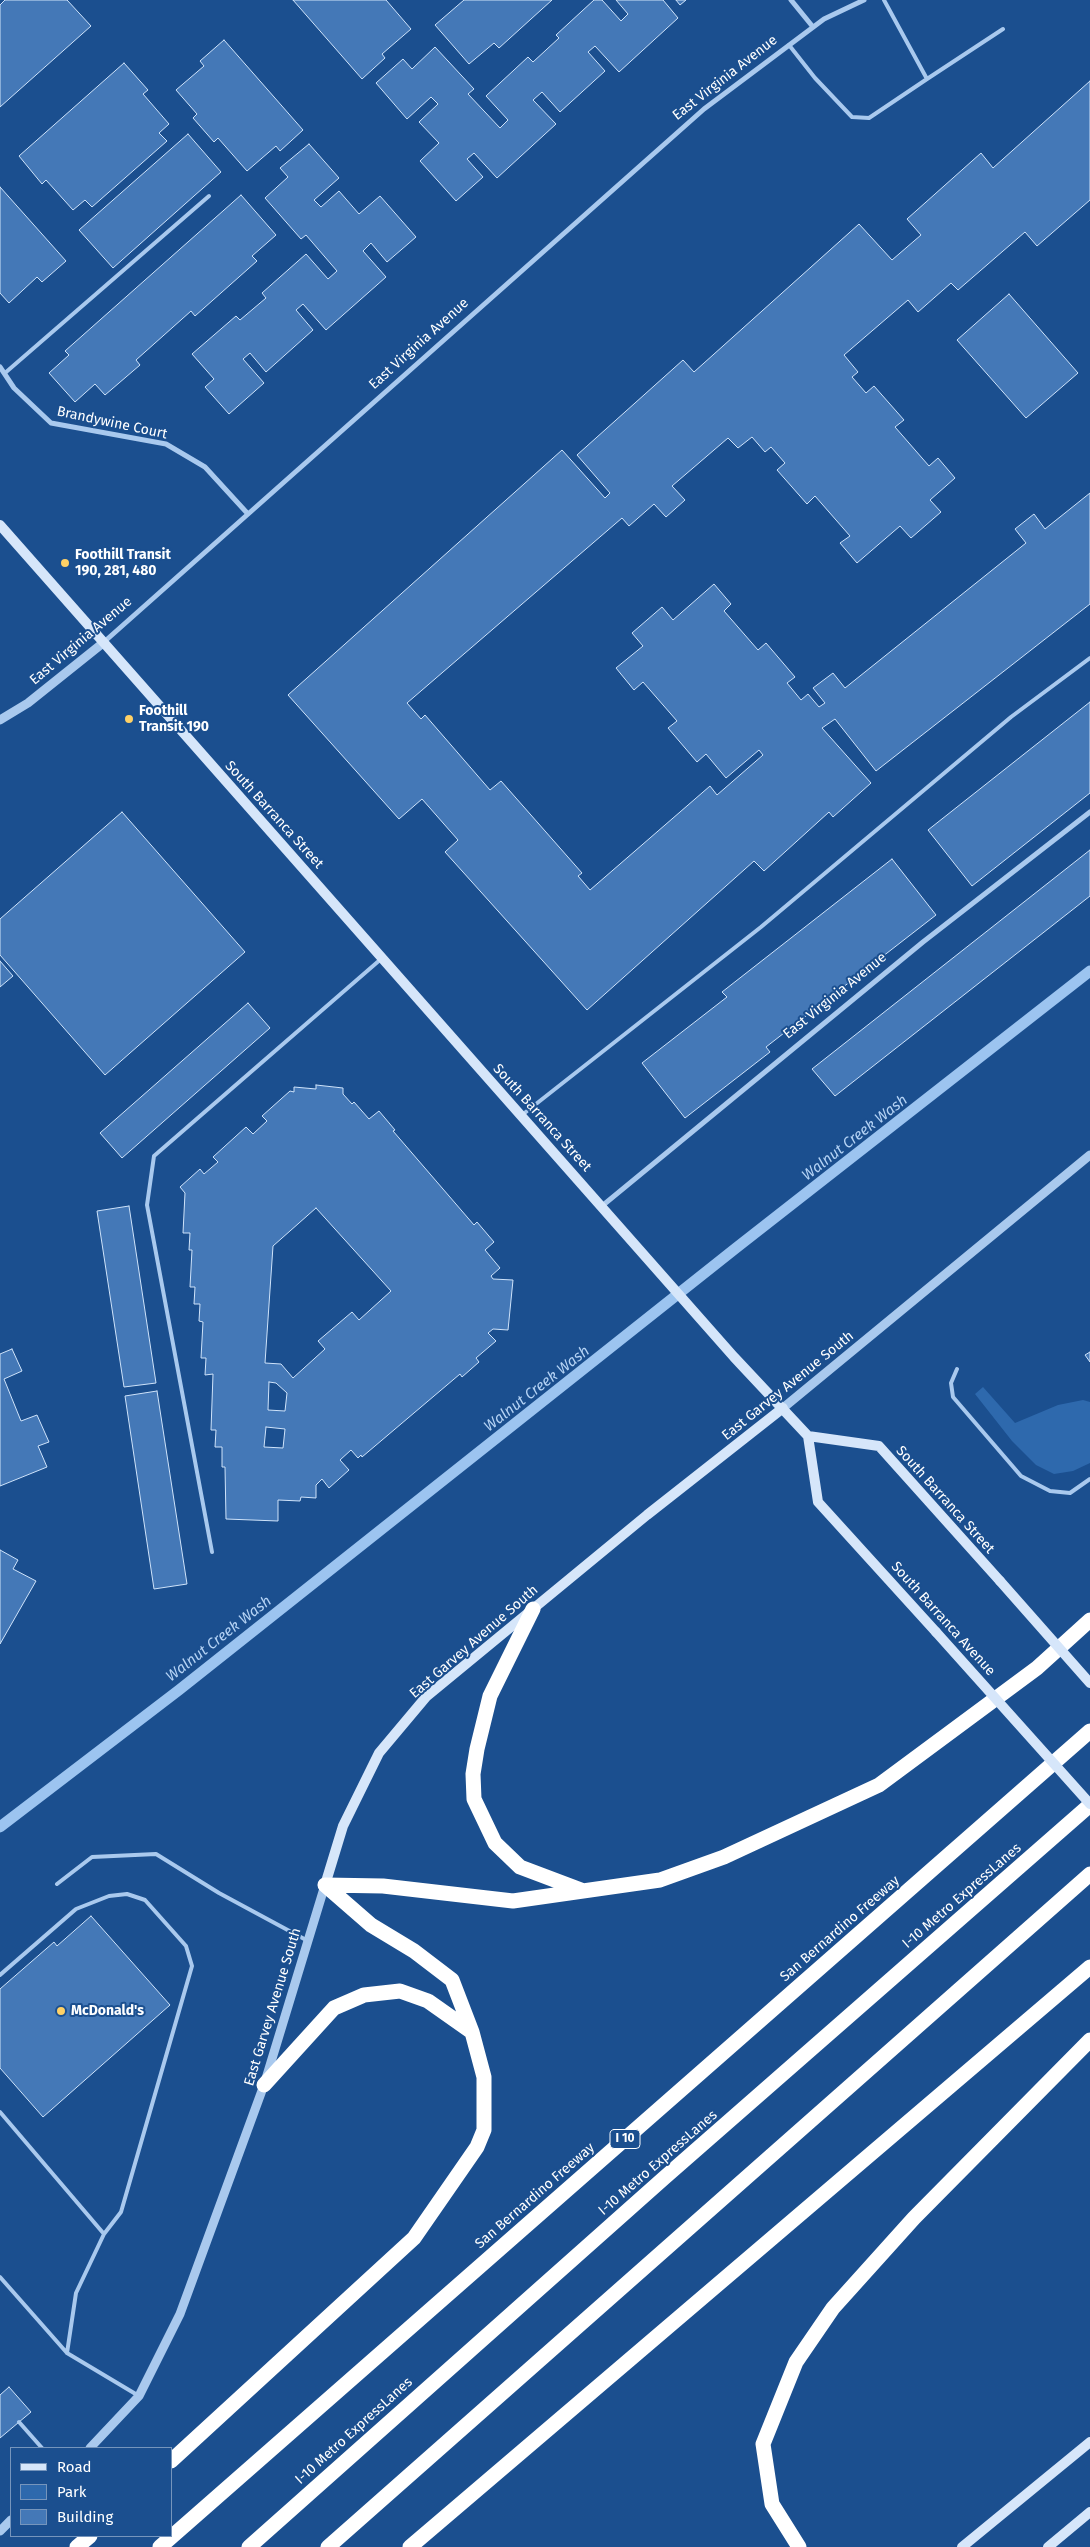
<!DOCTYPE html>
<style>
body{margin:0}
#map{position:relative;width:1090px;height:2547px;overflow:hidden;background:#1b4f8f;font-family:"Fira Sans",sans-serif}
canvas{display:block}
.legend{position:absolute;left:10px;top:2447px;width:162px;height:90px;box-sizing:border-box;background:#1b4f8f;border:1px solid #7695bc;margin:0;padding:6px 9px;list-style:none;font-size:15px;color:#fff}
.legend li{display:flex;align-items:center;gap:10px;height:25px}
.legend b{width:25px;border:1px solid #7695bc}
</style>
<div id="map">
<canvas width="1090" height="2547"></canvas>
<ul class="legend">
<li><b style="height:6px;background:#d6e6fa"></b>Road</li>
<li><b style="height:14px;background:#2e69ad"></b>Park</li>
<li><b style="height:14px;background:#4478b7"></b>Building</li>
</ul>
</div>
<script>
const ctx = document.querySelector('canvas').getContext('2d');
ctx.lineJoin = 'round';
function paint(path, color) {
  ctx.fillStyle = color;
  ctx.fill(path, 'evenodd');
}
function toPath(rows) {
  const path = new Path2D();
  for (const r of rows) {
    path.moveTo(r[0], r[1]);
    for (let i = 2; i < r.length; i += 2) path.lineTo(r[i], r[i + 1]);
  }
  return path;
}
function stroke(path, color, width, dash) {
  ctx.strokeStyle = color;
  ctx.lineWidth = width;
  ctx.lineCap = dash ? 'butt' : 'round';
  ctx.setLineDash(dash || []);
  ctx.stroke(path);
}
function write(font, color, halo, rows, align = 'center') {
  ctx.font = font + ' "Fira Sans",sans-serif';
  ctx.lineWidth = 4;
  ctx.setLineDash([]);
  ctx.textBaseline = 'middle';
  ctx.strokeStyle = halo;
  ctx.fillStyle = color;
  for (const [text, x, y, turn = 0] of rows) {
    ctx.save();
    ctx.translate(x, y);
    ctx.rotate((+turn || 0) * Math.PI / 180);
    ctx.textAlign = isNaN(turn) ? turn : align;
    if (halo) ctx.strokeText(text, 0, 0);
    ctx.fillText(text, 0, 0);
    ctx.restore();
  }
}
paint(toPath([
 [983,1387,1015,1423,1058,1405,1083,1400,1090,1402,1090,1463,1073,1471,1054,1474,1036,1465,1012,1441,975,1394]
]), '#2e69ad');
stroke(toPath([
 [0,1827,179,1690,736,1248,1090,971]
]), '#9cc4f0', 11);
const building = toPath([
 [5,0,67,0,91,26,0,107,0,5,5,0],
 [293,0,386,0,411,29,382,54,385,58,362,79,293,0],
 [464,0,552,0,499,48,494,43,469,64,435,25,464,0],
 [594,0,602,0,621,21,628,14,616,0,663,0,678,18,619,72,595,46,588,52,605,71,560,112,542,92,533,100,556,124,497,178,474,153,467,159,483,177,456,201,420,161,439,143,419,122,438,104,431,97,407,119,376,83,403,59,412,69,435,47,474,89,468,94,500,128,508,120,486,96,528,57,533,62,559,38,556,35,594,0],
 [676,0,686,0,680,5,676,0],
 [224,40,303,130,280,151,276,146,247,171,218,138,214,142,193,118,197,114,176,90,204,66,200,61,224,40],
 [124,63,148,90,143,94,169,124,159,133,167,141,92,207,85,200,73,210,46,180,42,184,19,156,124,63],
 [1090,81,1090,200,1037,246,1025,232,958,290,951,283,918,312,908,300,844,355,858,372,852,377,866,393,874,386,904,420,895,427,929,466,938,458,955,478,930,500,941,512,911,538,900,526,857,563,840,543,850,536,815,496,807,504,777,470,785,463,771,447,765,452,752,437,738,448,728,438,672,486,685,500,666,517,654,504,629,526,622,518,407,703,421,719,425,715,490,790,501,781,582,873,578,876,590,890,710,786,717,795,763,755,759,750,726,778,706,754,697,762,668,728,677,721,643,682,634,690,616,668,643,646,632,633,662,607,673,620,714,584,731,604,724,611,758,650,766,643,795,677,787,683,801,700,808,694,819,707,825,703,813,688,833,673,845,688,1026,543,1015,529,1034,514,1045,529,1090,493,1090,604,876,771,835,719,822,728,871,783,833,817,829,812,764,871,754,861,587,1010,445,852,458,840,422,799,399,819,288,695,562,450,605,498,610,493,577,455,683,360,694,372,859,224,892,260,921,235,907,219,981,153,993,168,1090,81],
 [188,134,221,172,113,268,79,230,188,134],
 [309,144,339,178,314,200,321,207,339,191,359,214,380,196,416,237,387,262,371,243,363,251,386,277,326,330,303,304,296,310,313,330,266,372,250,353,243,359,264,383,229,414,205,387,214,379,192,354,236,316,240,320,266,298,262,293,306,254,328,279,337,271,306,235,301,239,265,198,288,177,280,168,309,144],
 [0,187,66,261,42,282,37,277,9,303,0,293,0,187],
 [241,195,276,235,252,256,257,261,195,316,191,311,136,360,140,365,105,395,95,384,75,402,49,373,69,355,65,351,241,195],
 [1009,294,1078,373,1026,418,957,340,1009,294],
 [1090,702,1090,793,972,886,928,830,1090,702],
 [122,812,245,952,105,1075,0,955,0,919,122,812],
 [1090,850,1090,896,835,1096,812,1069,1090,850],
 [892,859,936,915,766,1047,770,1052,685,1118,642,1063,727,997,722,992,892,859],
 [0,961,13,976,0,987,0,961],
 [248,1003,270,1028,122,1158,100,1133,248,1003],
 [316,1085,343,1088,343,1094,352,1104,354,1102,369,1119,379,1111,395,1130,393,1131,474,1225,477,1222,494,1242,485,1250,500,1268,491,1276,493,1279,513,1280,508,1330,493,1329,488,1333,496,1341,476,1358,479,1362,462,1377,460,1374,362,1457,361,1455,358,1458,351,1450,340,1460,349,1470,329,1488,322,1479,316,1485,316,1498,301,1497,300,1501,278,1500,278,1521,226,1519,225,1467,222,1467,222,1447,215,1447,216,1430,211,1430,213,1374,205,1375,206,1358,201,1358,203,1322,199,1321,200,1304,194,1304,195,1287,190,1287,192,1250,189,1250,190,1233,183,1233,185,1193,180,1187,200,1169,204,1174,218,1162,213,1157,246,1127,253,1134,267,1121,262,1116,290,1091,294,1092,294,1087,316,1089,316,1085],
 [316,1208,391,1291,359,1320,352,1312,318,1341,325,1349,293,1378,281,1364,265,1363,273,1246,316,1208],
 [269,1382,276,1383,287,1393,285,1411,268,1410,269,1382],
 [266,1427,285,1429,283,1448,264,1447,266,1427],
 [129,1206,156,1383,124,1387,97,1211,129,1206],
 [12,1349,22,1371,4,1379,21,1421,37,1415,49,1442,38,1446,47,1467,0,1486,0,1354,12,1349],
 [1090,1352,1090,1362,1085,1355,1090,1352],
 [157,1391,187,1584,154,1589,125,1396,157,1391],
 [0,1550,18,1560,13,1569,36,1581,0,1644,0,1550],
 [91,1916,170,2005,43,2117,0,2068,0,1989,54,1942,57,1946,91,1916],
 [9,2387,31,2412,0,2438,0,2395,9,2387]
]);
paint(building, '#4478b7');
stroke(building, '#cfe3fa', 1);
stroke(toPath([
 [884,0,927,79,1003,29],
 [789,45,815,78,852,117,869,118,927,79],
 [5,373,209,196],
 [522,1115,761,927,1011,717,1090,658],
 [957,1369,951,1383,953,1397,1021,1476,1050,1491,1070,1493,1090,1479],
 [212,1552,147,1205,154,1156,381,959],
 [57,1884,92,1857,156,1854,219,1893,308,1941],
 [0,1975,76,1909,109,1896,127,1894,145,1900,186,1946,192,1966,121,2212,104,2234],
 [0,2112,104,2234,76,2293,67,2353],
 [0,2277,67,2353,139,2396],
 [19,2422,42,2448]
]), '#a9c9ee', 4);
stroke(toPath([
 [791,0,813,27],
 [0,367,14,388,51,423,166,444,205,467,248,514],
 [104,642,704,109,824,19,864,0],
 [602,1206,923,942,1090,812]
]), '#a9c9ee', 5);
stroke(toPath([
 [0,720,28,703,103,643],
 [783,1408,1090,1155],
 [90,2448,139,2396,180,2314,264,2085,325,1885],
 [0,2531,11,2520]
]), '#a9c9ee', 9);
stroke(toPath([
 [0,525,734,1357,808,1436,879,1446,1000,1581],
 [808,1436,818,1502,936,1632],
 [325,1885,343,1826,379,1753,426,1697,647,1515,783,1408],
 [962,2547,1090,2442],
 [1048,2547,1090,2512]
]), '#d6e6fa', 10);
stroke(toPath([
 [533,1609,490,1696,477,1749,473,1774,474,1799,495,1843,520,1867,581,1890],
 [325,1885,383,1886,513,1901,660,1880,724,1857,879,1785,1037,1668,1090,1620],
 [264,2085,334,2008,364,1995,400,1991,428,2001,472,2032],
 [171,2461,414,2238,477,2147,484,2130,484,2077,472,2032,452,1980,414,1951,371,1925,325,1885],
 [77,2547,90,2536],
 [160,2547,1090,1731],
 [249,2547,664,2178,1090,1805],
 [328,2547,1090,1874],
 [410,2547,1090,1967],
 [799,2547,772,2504,763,2444,796,2362,833,2308,914,2218,1090,2040]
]), '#fff', 15);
stroke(toPath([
 [1000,1581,1090,1683],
 [936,1632,1090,1804]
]), '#d6e6fa', 10);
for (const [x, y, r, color] of [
 [65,563,5,"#ffd166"],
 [129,719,5,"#ffd166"],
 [61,2011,5,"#ffd166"]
]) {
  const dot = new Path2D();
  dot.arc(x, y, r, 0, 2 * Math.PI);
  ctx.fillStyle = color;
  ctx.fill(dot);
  stroke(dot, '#1b4f8f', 2);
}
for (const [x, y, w] of [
 [625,2139,30]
]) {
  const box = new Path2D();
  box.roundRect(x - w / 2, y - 9.5, w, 19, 4);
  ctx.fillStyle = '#1b4f8f';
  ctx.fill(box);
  stroke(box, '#fff', 1);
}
write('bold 12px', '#fff', null, [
 ["I 10",625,2139]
]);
write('14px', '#fff', '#1b4f8f', [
 ["East Virginia Avenue",725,78,-38],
 ["East Virginia Avenue",419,344,-42],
 ["Brandywine Court",112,423,12],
 ["East Virginia Avenue",81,641,-40],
 ["South Barranca Street",274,815,48],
 ["East Virginia Avenue",835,996,-39],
 ["South Barranca Street",542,1118,48],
 ["East Garvey Avenue South",788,1386,-39],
 ["South Barranca Street",945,1500,48],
 ["South Barranca Avenue",943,1619,48],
 ["East Garvey Avenue South",474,1642,-41],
 ["I-10 Metro ExpressLanes",962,1896,-41],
 ["San Bernardino Freeway",840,1929,-41],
 ["East Garvey Avenue South",273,2007,-73],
 ["I-10 Metro ExpressLanes",658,2163,-41],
 ["San Bernardino Freeway",535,2196,-41],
 ["I-10 Metro ExpressLanes",354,2431,-42]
]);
write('bold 14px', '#fff', '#1b4f8f', [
 ["Foothill Transit",75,555],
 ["190, 281, 480",75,571],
 ["Foothill",139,711],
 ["Transit 190",139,727],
 ["McDonald's",71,2011]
], 'left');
write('italic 15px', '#b5d3f5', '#1b4f8f', [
 ["Walnut Creek Wash",855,1138,-38],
 ["Walnut Creek Wash",537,1389,-38],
 ["Walnut Creek Wash",219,1639,-38]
]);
</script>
